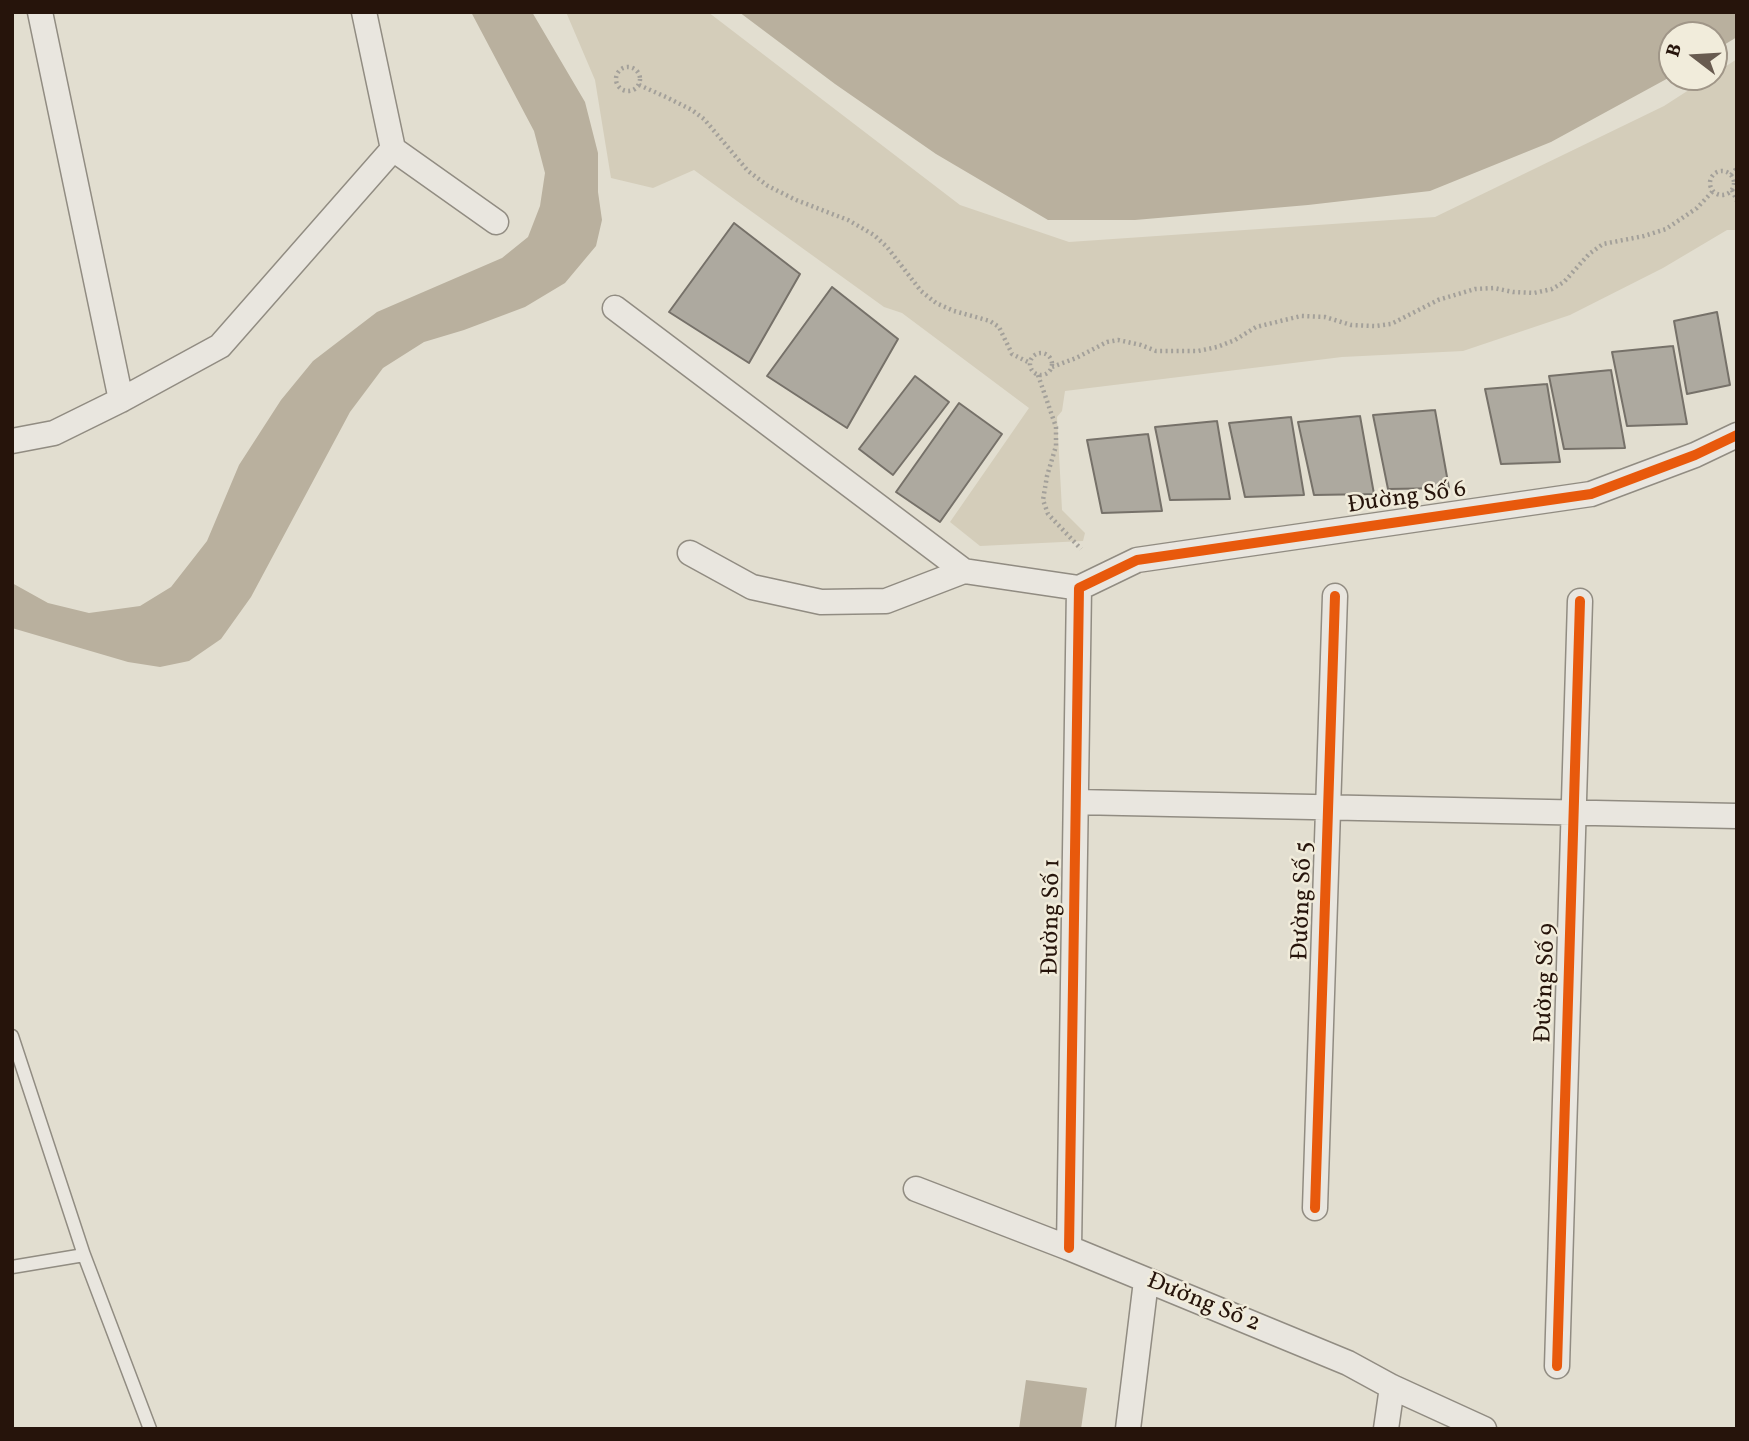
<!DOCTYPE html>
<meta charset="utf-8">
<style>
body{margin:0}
#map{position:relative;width:1749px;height:1441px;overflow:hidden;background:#e2ded0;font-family:Vollkorn,serif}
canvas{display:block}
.frame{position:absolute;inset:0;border:14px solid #26140b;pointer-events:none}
.north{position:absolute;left:1658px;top:21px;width:70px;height:70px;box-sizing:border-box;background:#f1ecdb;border:2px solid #a09688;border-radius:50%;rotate:287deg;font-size:19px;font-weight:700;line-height:28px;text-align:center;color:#26140b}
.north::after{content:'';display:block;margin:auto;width:24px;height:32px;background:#685b50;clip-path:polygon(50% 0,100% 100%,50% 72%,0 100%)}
</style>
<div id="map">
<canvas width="1749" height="1441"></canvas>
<div class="frame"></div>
<div class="north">B</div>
</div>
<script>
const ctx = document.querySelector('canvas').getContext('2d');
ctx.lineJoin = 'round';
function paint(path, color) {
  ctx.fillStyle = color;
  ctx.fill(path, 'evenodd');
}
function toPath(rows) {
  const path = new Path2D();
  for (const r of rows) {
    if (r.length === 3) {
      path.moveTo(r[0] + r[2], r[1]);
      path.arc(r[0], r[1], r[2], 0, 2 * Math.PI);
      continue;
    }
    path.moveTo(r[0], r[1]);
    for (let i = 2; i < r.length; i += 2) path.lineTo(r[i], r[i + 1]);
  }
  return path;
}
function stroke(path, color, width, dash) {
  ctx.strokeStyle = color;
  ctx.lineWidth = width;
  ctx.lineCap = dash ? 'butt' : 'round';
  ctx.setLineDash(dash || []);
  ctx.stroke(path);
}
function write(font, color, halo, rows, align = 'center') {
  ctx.font = font + ' Vollkorn,serif';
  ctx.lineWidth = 5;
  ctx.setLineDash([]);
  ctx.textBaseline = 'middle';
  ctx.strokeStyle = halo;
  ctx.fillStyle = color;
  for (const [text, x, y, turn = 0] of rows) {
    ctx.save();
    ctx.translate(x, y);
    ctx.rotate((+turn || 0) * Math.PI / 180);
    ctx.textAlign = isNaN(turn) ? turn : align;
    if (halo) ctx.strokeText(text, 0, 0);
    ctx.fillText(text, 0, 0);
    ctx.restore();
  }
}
paint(toPath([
 [566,12,708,12,960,205,1069,242,1435,217,1664,106,1709,77,1714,77,1714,74,1737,59,1737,230,1727,230,1663,268,1570,315,1463,351,1342,357,1065,391,1062,411,1057,417,1062,510,1085,533,1083,541,980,546,950,522,1029,408,902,313,884,307,694,170,653,188,611,178,595,80]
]), '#d4cdba');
paint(toPath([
 [471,12,532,12,585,102,598,153,598,192,602,220,596,246,565,283,525,307,464,330,424,342,383,368,350,412,251,597,221,639,189,661,160,667,128,662,12,628,12,583,48,603,89,613,140,606,171,587,207,541,239,465,281,400,313,361,377,312,502,258,528,237,540,206,545,173,534,131],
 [739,12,1737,12,1737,37,1714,51,1714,35,1672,35,1672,76,1551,142,1430,191,1308,205,1135,220,1048,220,936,154,835,84],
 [1026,1380,1087,1388,1081,1429,1019,1429]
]), '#b9b09e');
const building = toPath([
 [734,223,800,274,749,363,669,312,734,223],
 [832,287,898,339,847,428,767,376,832,287],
 [1717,312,1730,385,1687,394,1674,321,1717,312],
 [1673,346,1687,424,1627,426,1612,352,1673,346],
 [1611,370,1625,448,1564,449,1549,376,1611,370],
 [915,376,949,402,893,475,859,449,915,376],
 [1547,384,1560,462,1501,464,1485,389,1547,384],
 [959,403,1002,434,940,522,896,492,959,403],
 [1435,410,1449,488,1388,489,1373,415,1435,410],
 [1360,416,1374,494,1314,495,1298,422,1360,416],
 [1291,417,1304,495,1245,497,1229,423,1291,417],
 [1217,421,1230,499,1170,500,1155,427,1217,421],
 [1148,434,1162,511,1102,513,1087,440,1148,434]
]);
paint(building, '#ada99f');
stroke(building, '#767169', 2);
const lane = toPath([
 [12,1036,84,1255,150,1429],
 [12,1267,84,1255]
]);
const street = toPath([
 [40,12,121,400],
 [364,12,393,149,496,222],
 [615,308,964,571,1079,588],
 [12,441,54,433,121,400,220,346,393,149],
 [690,553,752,587,821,602,886,601,964,571],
 [1079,588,1137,560,1591,494,1695,455,1737,435],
 [1076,802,1737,816],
 [916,1189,1069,1248,1348,1363,1392,1387,1484,1429],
 [1315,1208,1335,596],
 [1069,1248,1079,588],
 [1557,1366,1580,601],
 [1128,1429,1146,1281],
 [1386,1429,1392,1387]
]);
stroke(lane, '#918c82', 15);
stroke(street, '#918c82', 27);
stroke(toPath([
 [628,79,12],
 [639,85,666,97,692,110,704,119,748,171,768,186,796,200,848,220,874,235,887,247,921,291,936,303,954,311,990,321,999,327,1012,354,1030,363],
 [1722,183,12],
 [1731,175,1737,168],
 [1732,190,1737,201],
 [1041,364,11],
 [1052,367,1076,358,1107,342,1118,340,1141,345,1156,351,1198,351,1217,347,1235,340,1256,327,1301,316,1325,317,1351,325,1375,326,1391,324,1438,300,1475,289,1494,288,1513,292,1534,293,1552,289,1564,282,1589,254,1603,244,1644,236,1666,229,1697,208,1713,191],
 [1038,375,1056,427,1056,446,1047,476,1043,500,1048,514,1081,549]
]), '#a3a09a', 4.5, [2, 3.5]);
stroke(lane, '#e9e6df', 12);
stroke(street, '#e9e6df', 24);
stroke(toPath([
 [1315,1208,1335,596],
 [1069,1248,1079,588,1137,560,1591,494,1695,455,1737,435],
 [1557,1366,1580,601]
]), '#e8590c', 10);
write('24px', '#26140b', '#f1ecdb', [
 ["Đường Số 6",1407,499,-8],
 ["Đường Số 5",1304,901,-88],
 ["Đường Số 1",1053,917,-89],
 ["Đường Số 9",1547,983,-88],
 ["Đường Số 2",1203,1304,22]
]);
</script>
